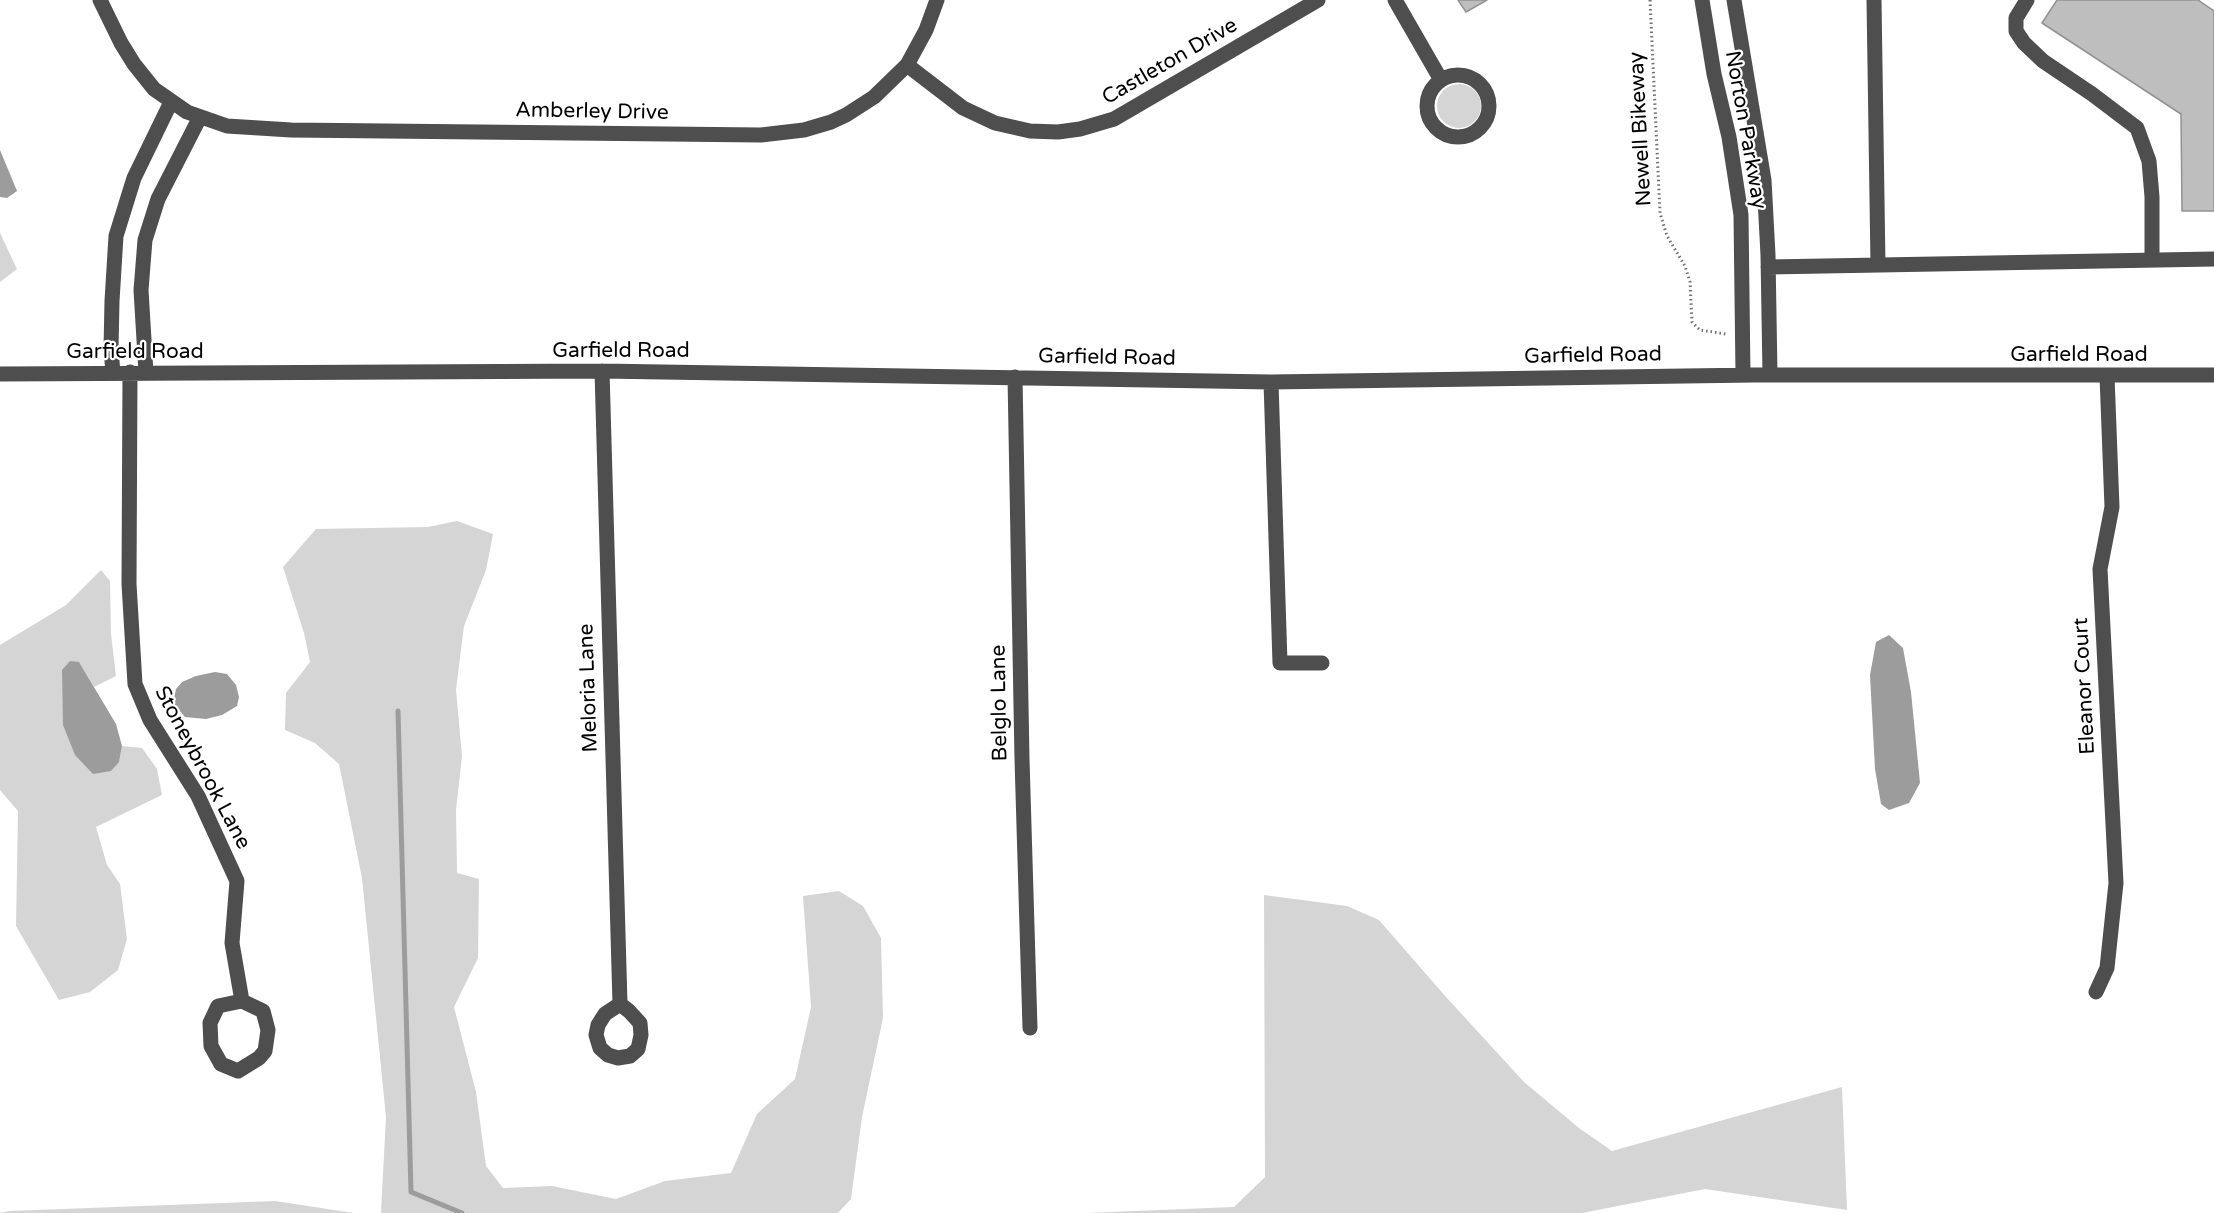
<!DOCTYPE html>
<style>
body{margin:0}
canvas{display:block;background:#fff}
</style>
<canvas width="2214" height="1213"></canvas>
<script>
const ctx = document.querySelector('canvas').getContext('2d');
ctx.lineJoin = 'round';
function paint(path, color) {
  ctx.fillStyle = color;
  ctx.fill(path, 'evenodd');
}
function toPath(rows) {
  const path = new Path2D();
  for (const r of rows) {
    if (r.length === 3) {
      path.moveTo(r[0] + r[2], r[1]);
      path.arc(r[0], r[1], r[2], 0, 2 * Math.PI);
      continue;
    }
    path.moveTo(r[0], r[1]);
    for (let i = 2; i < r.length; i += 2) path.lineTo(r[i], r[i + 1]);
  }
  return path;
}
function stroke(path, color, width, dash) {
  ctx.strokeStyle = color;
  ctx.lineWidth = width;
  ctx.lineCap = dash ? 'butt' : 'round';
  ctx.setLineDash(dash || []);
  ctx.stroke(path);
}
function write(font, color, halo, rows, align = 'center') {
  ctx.font = font + ' "Varela Round",sans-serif';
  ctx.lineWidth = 4.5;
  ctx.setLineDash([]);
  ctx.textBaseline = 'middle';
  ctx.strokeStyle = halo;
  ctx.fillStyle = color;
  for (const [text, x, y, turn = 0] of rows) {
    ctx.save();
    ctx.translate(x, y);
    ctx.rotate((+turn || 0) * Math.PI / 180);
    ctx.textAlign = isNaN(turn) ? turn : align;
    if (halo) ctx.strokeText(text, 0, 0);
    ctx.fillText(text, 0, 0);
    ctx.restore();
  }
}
paint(toPath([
 [1459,106,22],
 [0,233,17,269,0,282],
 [457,521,493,534,486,570,464,626,456,690,462,756,456,810,457,873,479,879,478,958,454,1007,476,1092,486,1166,503,1188,552,1186,616,1199,665,1181,731,1173,757,1114,795,1079,811,1007,803,896,839,891,863,906,881,938,883,1018,862,1117,851,1199,838,1213,381,1213,386,1117,362,878,339,764,315,743,285,730,286,693,310,662,304,633,283,567,316,529,428,527],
 [101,570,110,581,111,634,116,676,94,687,79,662,119,762,122,746,142,748,157,769,162,795,96,827,107,865,120,884,127,939,118,970,90,992,59,1000,16,926,18,811,0,790,0,645,66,605],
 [1264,895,1347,906,1379,920,1446,997,1524,1082,1579,1128,1612,1151,1842,1087,1847,1210,1705,1189,1582,1213,1087,1213,1234,1207,1265,1177],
 [275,1201,354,1213,0,1213,10,1211]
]), '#d5d5d5');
paint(toPath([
 [0,150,17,191,7,198,0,197],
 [1889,635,1903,648,1911,692,1920,783,1909,803,1889,810,1881,804,1875,769,1870,675,1876,642],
 [70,661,79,662,116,724,122,746,119,762,111,771,93,774,75,755,63,725,62,670],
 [215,672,227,674,236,685,239,697,237,706,222,715,206,719,185,717,173,703,176,689,182,682,196,676]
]), '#9c9c9c');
stroke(toPath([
 [398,711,411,1192,462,1213]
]), '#9c9c9c', 5);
const building = toPath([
 [1458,0,1487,0,1466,12,1458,0],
 [2057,0,2198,0,2214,11,2214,211,2182,211,2181,114,2042,23,2057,0]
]);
paint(building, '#bebebe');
stroke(building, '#929292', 1.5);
stroke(toPath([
 [1650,0,1660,213,1667,236,1685,266,1690,282,1692,322,1700,330,1726,334]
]), '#707070', 3, [1.5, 3]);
stroke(toPath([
 [100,0,121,43,134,64,154,89,187,112,227,126,291,130,761,135,804,130,831,122,846,115,874,97,907,65,926,30,937,0],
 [1395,0,1441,80],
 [1702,0,1714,74,1729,137,1741,215,1743,375],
 [1734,0,1764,180,1768,255,1770,375],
 [1874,0,1878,265],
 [2027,0,2016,18,2016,31,2024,43,2043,61,2092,94,2137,128,2149,161,2152,197,2152,260],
 [907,65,963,108,995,123,1030,131,1058,132,1080,129,1114,119,1318,0],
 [1458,106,31],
 [1768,267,2214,259],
 [602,371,620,1004,605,1014,598,1025,596,1035,600,1048,608,1055,618,1058,630,1056,638,1049,641,1035,640,1023,629,1011,620,1004],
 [130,372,129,584,135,684,150,720,198,796,237,881,232,943,242,1001,218,1006,210,1023,211,1046,221,1064,238,1071,259,1058,265,1051,268,1030,263,1011,242,1001],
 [113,373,111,349,112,301,116,236,134,178,171,102],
 [146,373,141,290,145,240,158,199,200,117],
 [0,374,602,371,1271,382,1754,375,2214,375],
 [1015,377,1022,759,1030,1028],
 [1271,382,1280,663,1322,663],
 [2096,992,2107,968,2116,883,2100,569,2112,507,2107,376]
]), '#4e4e4e', 15);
write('21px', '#000', '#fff', [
 ["Castleton Drive",1170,62,-30],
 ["Amberley Drive",592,112,1],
 ["Newell Bikeway",1641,129,-93],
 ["Norton Parkway",1745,130,80],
 ["Garfield Road",621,351],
 ["Garfield Road",135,352],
 ["Garfield Road",2079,355],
 ["Garfield Road",1593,356,-1],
 ["Garfield Road",1107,358,1],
 ["Eleanor Court",2085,686,-93],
 ["Meloria Lane",589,688,-92],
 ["Belglo Lane",1000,703,-91],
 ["Stoneybrook Lane",202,768,62]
]);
</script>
